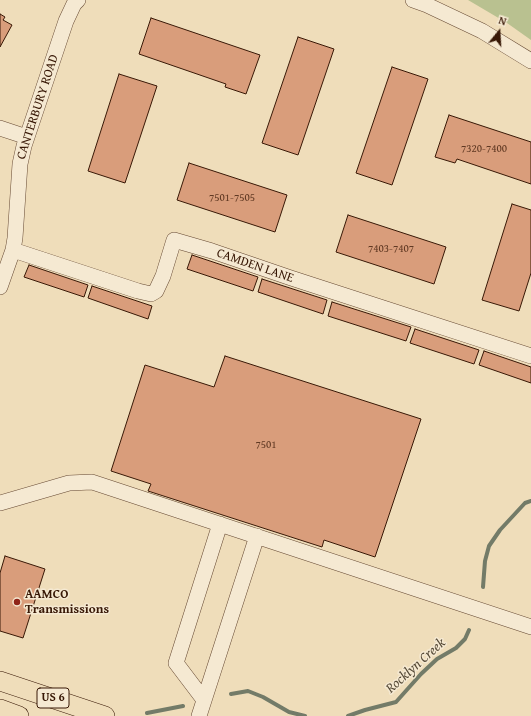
<!DOCTYPE html>
<style>
body{margin:0}
#map{position:relative;width:531px;height:716px;overflow:hidden;background:#efddba;font-family:"Gentium Book Plus",serif}
canvas{display:block}
.north{position:absolute;left:479px;top:12px;width:40px;height:40px;-webkit-text-stroke:3px #f5e9d2;paint-order:stroke;rotate:18deg;font-size:11px;font-weight:700;line-height:16px;text-align:center;color:#381806}
.north::after{content:'';display:block;margin:auto;width:14px;height:18px;background:#381806;clip-path:polygon(50% 0,100% 100%,50% 72%,0 100%)}
</style>
<div id="map">
<canvas width="531" height="716"></canvas>
<div class="north">N</div>
</div>
<script>
const ctx = document.querySelector('canvas').getContext('2d');
ctx.lineJoin = 'round';
function paint(path, color) {
  ctx.fillStyle = color;
  ctx.fill(path, 'evenodd');
}
function toPath(rows) {
  const path = new Path2D();
  for (const r of rows) {
    path.moveTo(r[0], r[1]);
    for (let i = 2; i < r.length; i += 2) path.lineTo(r[i], r[i + 1]);
  }
  return path;
}
function stroke(path, color, width, dash) {
  ctx.strokeStyle = color;
  ctx.lineWidth = width;
  ctx.lineCap = dash ? 'butt' : 'round';
  ctx.setLineDash(dash || []);
  ctx.stroke(path);
}
function write(font, color, halo, rows, align = 'center') {
  ctx.font = font + ' "Gentium Book Plus",serif';
  ctx.lineWidth = 3;
  ctx.setLineDash([]);
  ctx.textBaseline = 'middle';
  ctx.strokeStyle = halo;
  ctx.fillStyle = color;
  for (const [text, x, y, turn = 0] of rows) {
    ctx.save();
    ctx.translate(x, y);
    ctx.rotate((+turn || 0) * Math.PI / 180);
    ctx.textAlign = isNaN(turn) ? turn : align;
    if (halo) ctx.strokeText(text, 0, 0);
    ctx.fillText(text, 0, 0);
    ctx.restore();
  }
}
paint(toPath([
 [468,0,531,0,531,40,507,23]
]), '#b9c190');
stroke(toPath([
 [483,587,485,561,489,546,500,530,525,503,531,501],
 [231,694,248,691,263,697,289,712,305,716],
 [147,713,183,706],
 [348,716,365,710,396,702,421,674,437,659,456,648,465,639,469,630]
]), '#737b68', 4);
const building = toPath([
 [0,14,5,17,3,20,12,25,0,47,0,14],
 [151,18,260,55,246,94,225,87,226,84,139,54,151,18],
 [298,37,334,49,298,155,262,143,298,37],
 [392,67,428,79,392,185,356,173,392,67],
 [119,74,157,86,125,183,88,171,119,74],
 [449,115,531,142,531,184,457,159,455,163,435,157,449,115],
 [189,163,287,195,275,232,177,200,189,163],
 [512,204,531,210,531,273,519,311,482,300,512,204],
 [348,215,446,247,434,284,336,252,348,215],
 [192,255,258,277,253,291,187,269,192,255],
 [29,265,88,285,84,297,24,277,29,265],
 [262,279,327,300,323,314,258,292,262,279],
 [92,286,152,306,148,319,88,298,92,286],
 [332,302,411,327,406,341,328,316,332,302],
 [415,329,479,350,474,364,410,343,415,329],
 [484,351,531,367,531,383,479,365,484,351],
 [225,356,421,419,375,557,324,540,322,547,148,491,151,484,111,471,145,365,214,387,225,356],
 [5,556,45,569,23,638,0,631,0,573,5,556]
]);
paint(building, '#d99d7b');
stroke(building, '#381806', 1);
const minor = toPath([
 [413,0,427,5,482,31,531,61],
 [0,128,27,137],
 [13,250,138,291,151,294,156,291,163,276,174,240,212,251,291,278,531,356],
 [0,287,13,250,15,238,20,164,24,146,66,21,74,4,78,0],
 [0,503,69,483,92,482,531,627],
 [204,700,176,663,220,524],
 [199,716,257,536]
]);
const major = toPath([
 [0,681,105,716],
 [0,709,19,716]
]);
stroke(minor, '#664933', 16);
stroke(major, '#381806', 20);
stroke(minor, '#f5e9d2', 15);
stroke(major, '#efddba', 19);
for (const [x, y, r, color] of [
 [17,602,4,"#8f2418"]
]) {
  const dot = new Path2D();
  dot.arc(x, y, r, 0, 2 * Math.PI);
  ctx.fillStyle = color;
  ctx.fill(dot);
  stroke(dot, '#f5e9d2', 1.5);
}
write('11px', '#603923', null, [
 ["7320-7400",484,149],
 ["7501-7505",232,198],
 ["7403-7407",391,249],
 ["7501",266,445]
]);
for (const [x, y, w] of [
 [53,698,32]
]) {
  const box = new Path2D();
  box.roundRect(x - w / 2, y - 10, w, 20, 3);
  ctx.fillStyle = '#f5e9d2';
  ctx.fill(box);
  stroke(box, '#381806', 1);
}
write('bold 12px', '#381806', null, [
 ["US 6",53,698]
]);
write('13px', '#381806', '#f5e9d2', [
 ["CANTERBURY ROAD",38,107,-72],
 ["CAMDEN LANE",255,266,19]
]);
write('bold 13px', '#381806', '#f5e9d2', [
 ["AAMCO",25,595],
 ["Transmissions",25,610]
], 'left');
write('italic 14px', '#564a37', '#f5e9d2', [
 ["Rocklyn Creek",416,666,-42]
]);
</script>
